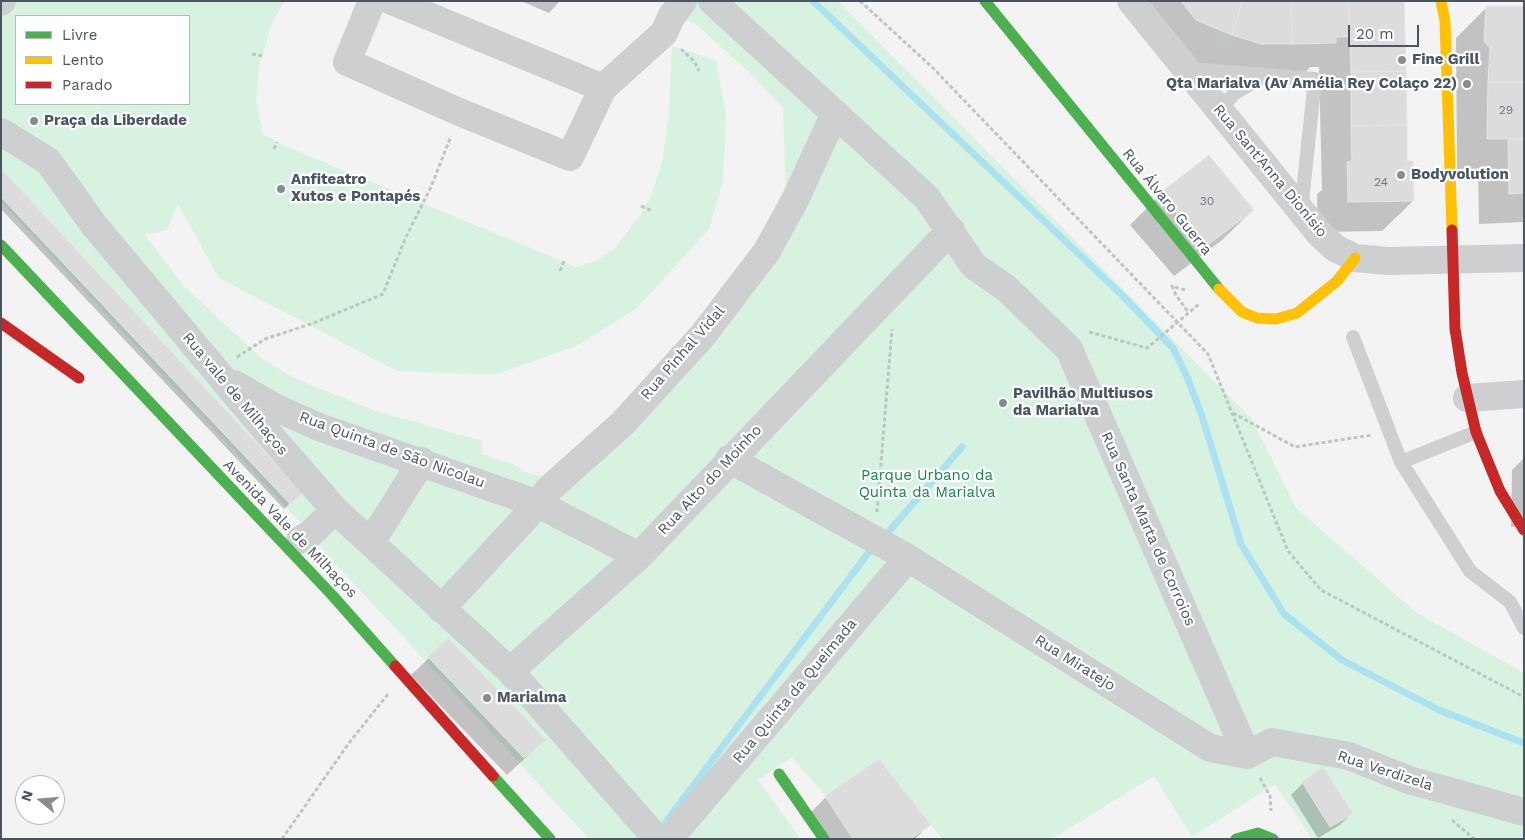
<!DOCTYPE html>
<meta charset="utf-8">
<style>
body{margin:0}
#map{position:relative;width:1525px;height:840px;overflow:hidden;background:#f3f3f3;font-family:"Work Sans",sans-serif}
canvas{display:block}
.frame{position:absolute;inset:0;border:2px solid #495560;pointer-events:none}
.legend{position:absolute;left:15px;top:15px;width:175px;height:90px;box-sizing:border-box;background:#fff;border:1px solid #b6bbbf;margin:0;padding:6px 9px;list-style:none;font-size:15px;color:#495560}
.legend li{display:flex;align-items:center;gap:10px;height:25px}
.legend b{width:25px;border:1px solid #b6bbbf}
.north{position:absolute;left:15px;top:775px;width:50px;height:50px;box-sizing:border-box;background:#fff;border:1px solid #b6bbbf;border-radius:50%;rotate:287deg;font-size:14px;font-weight:700;line-height:20px;text-align:center;color:#495560}
.north::after{content:'';display:block;margin:auto;width:18px;height:22px;background:#848c93;clip-path:polygon(50% 0,100% 100%,50% 72%,0 100%)}
.scale{position:absolute;left:1348px;top:25px;width:71px;height:22px;box-sizing:border-box;border:2px solid #495560;border-top:0;padding-left:6px;font-size:15px;line-height:18px;white-space:nowrap;color:#495560;-webkit-text-stroke:4px #fff;paint-order:stroke}
</style>
<div id="map">
<canvas width="1525" height="840"></canvas>
<div class="frame"></div>
<ul class="legend">
<li><b style="height:6px;background:#4caf50"></b>Livre</li>
<li><b style="height:6px;background:#ffc107"></b>Lento</li>
<li><b style="height:6px;background:#c62828"></b>Parado</li>
</ul>
<div class="north">N</div>
<div class="scale">20 m</div>
</div>
<script>
const ctx = document.querySelector('canvas').getContext('2d');
ctx.lineJoin = 'round';
function paint(path, color) {
  ctx.fillStyle = color;
  ctx.fill(path, 'evenodd');
}
function toPath(rows) {
  const path = new Path2D();
  for (const r of rows) {
    path.moveTo(r[0], r[1]);
    for (let i = 2; i < r.length; i += 2) path.lineTo(r[i], r[i + 1]);
  }
  return path;
}
function stroke(path, color, width, dash) {
  ctx.strokeStyle = color;
  ctx.lineWidth = width;
  ctx.lineCap = dash ? 'butt' : 'round';
  ctx.setLineDash(dash || []);
  ctx.stroke(path);
}
function write(font, color, halo, rows, align = 'center') {
  ctx.font = font + ' "Work Sans",sans-serif';
  ctx.lineWidth = 4.5;
  ctx.setLineDash([]);
  ctx.textBaseline = 'middle';
  ctx.strokeStyle = halo;
  ctx.fillStyle = color;
  for (const [text, x, y, turn = 0] of rows) {
    ctx.save();
    ctx.translate(x, y);
    ctx.rotate((+turn || 0) * Math.PI / 180);
    ctx.textAlign = isNaN(turn) ? turn : align;
    if (halo) ctx.strokeText(text, 0, 0);
    ctx.fillText(text, 0, 0);
    ctx.restore();
  }
}
paint(toPath([
 [1,1,284,1,270,28,259,69,256,100,263,134,285,146,576,267,597,261,615,248,641,214,651,196,662,162,669,114,672,46,716,60,726,114,723,182,709,229,636,309,576,346,495,375,397,371,219,278,178,204,167,230,145,235,184,286,261,358,296,379,376,411,482,441,482,454,513,464,525,472,544,477,586,446,720,300,786,201,783,108,755,78,698,26,666,8,667,1,838,1,1252,419,1296,508,1417,613,1524,673,1524,839,1312,839,1275,784,1192,837,1154,776,1052,839,942,839,879,759,825,796,792,757,758,780,801,839,589,839,324,551,301,523,1,202],
 [16,16,189,16,189,104,16,104]
]), '#d8f2e2');
paint(toPath([
 [521,1,560,1,549,13],
 [1125,1,1403,1,1406,163,1413,201,1382,231,1318,232,1317,194,1322,190,1319,67,1310,67,1305,73,1229,74,1165,51],
 [1487,7,1524,7,1524,222,1479,224,1478,169,1457,169,1456,38],
 [1209,156,1253,210,1222,240,1174,276,1130,225,1161,194],
 [1,170,301,493,284,509,1,209],
 [1524,458,1524,526,1511,527,1512,470],
 [448,640,545,740,507,775,411,675],
 [1303,783,1352,813,1340,825,1318,838,1291,795],
 [826,797,930,824,915,839,825,839,809,814]
]), '#0003');
stroke(toPath([
 [813,1,1122,295,1173,348,1188,379,1202,416,1241,544,1284,614,1342,660,1439,710,1524,743],
 [885,536,962,447],
 [664,831,665,823,869,552]
]), '#ace2f0', 7);
const building = toPath([
 [1181,1,1242,1,1232,35,1196,20,1181,1],
 [1242,1,1291,1,1292,44,1261,44,1232,35,1242,1],
 [1291,1,1349,1,1349,37,1336,37,1336,43,1292,44,1291,1],
 [1349,1,1404,1,1406,71,1351,72,1349,1],
 [1486,6,1524,6,1524,82,1488,82,1490,48,1484,41,1486,6],
 [1406,71,1407,125,1351,126,1351,72,1406,71],
 [1488,82,1524,82,1524,139,1487,139,1488,82],
 [1407,125,1407,161,1413,161,1414,201,1348,202,1347,162,1352,161,1351,126,1407,125],
 [1508,139,1524,139,1524,193,1509,194,1508,139],
 [1209,155,1254,210,1205,247,1160,193,1209,155],
 [1,169,303,493,290,504,1,197,1,169],
 [448,638,546,740,524,758,428,657,448,638],
 [879,759,931,825,910,839,853,839,825,796,879,759],
 [1323,767,1353,814,1330,827,1302,782,1323,767]
]);
paint(building, '#dcdcdd');
stroke(building, '#e4e5e6', 1);
stroke(toPath([
 [860,1,932,67,1208,354,1288,551,1321,590,1524,697],
 [1224,34,1220,47,1225,49,1229,36],
 [681,49,694,61,699,71],
 [252,54,264,56],
 [274,149,277,142],
 [350,181,353,174],
 [641,206,653,211],
 [560,271,564,261],
 [1185,290,1172,286,1176,295,1188,312],
 [1089,332,1147,348,1199,304],
 [237,357,265,339,311,324,383,294,405,239,431,187,451,136],
 [1233,413,1295,447,1372,435],
 [877,512,892,329],
 [1260,778,1270,796,1271,811],
 [1452,820,1474,839],
 [282,839,349,743,388,694]
]), '#bac7c3', 3, [4, 2.5]);
stroke(toPath([
 [1189,69,1315,79,1301,211],
 [1219,110,1235,93,1265,76],
 [1353,337,1401,462,1470,571,1510,602,1524,628],
 [1401,462,1476,432]
]), '#cdcfd1', 14);
stroke(toPath([
 [372,1,347,62,457,111,570,157,603,88,664,33,671,17,683,1],
 [392,1,603,88],
 [712,1,927,198,974,266,1006,288,1069,349,1247,755],
 [1131,1,1319,233,1335,248,1355,258,1388,261,1524,258],
 [1,2,2,1],
 [1,132,48,161,94,225,268,433,335,510,510,671,657,839],
 [234,384,274,407,319,427,538,504,639,556],
 [1467,398,1524,394],
 [300,540,310,534,335,510],
 [371,542,422,461],
 [908,558,1210,748,1247,755],
 [441,609,538,504,548,490,623,423,703,335,767,251,796,198,835,113],
 [510,671,639,556,951,230],
 [1247,755,1272,742,1349,756,1409,780,1524,812],
 [669,839,908,558,729,459]
]), '#cdcfd1', 28);
stroke(toPath([
 [985,1,1219,289],
 [1,245,332,595,395,666],
 [779,774,824,839],
 [493,776,550,839],
 [1236,839,1258,833,1273,839]
]), '#4caf50', 11);
stroke(toPath([
 [1441,1,1445,21,1452,230],
 [1219,289,1242,312,1257,318,1276,319,1297,313,1337,281,1355,258]
]), '#ffc107', 11);
stroke(toPath([
 [1452,230,1455,329,1462,373,1476,432,1500,491,1524,530],
 [1,323,79,378],
 [395,666,493,776]
]), '#c62828', 11);
for (const [x, y, r, color] of [
 [1402,60,5,"#848c93"],
 [1467,84,5,"#848c93"],
 [34,121,5,"#848c93"],
 [1401,175,5,"#848c93"],
 [281,189,5,"#848c93"],
 [1003,403,5,"#848c93"],
 [487,698,5,"#848c93"]
]) {
  const dot = new Path2D();
  dot.arc(x, y, r, 0, 2 * Math.PI);
  ctx.fillStyle = color;
  ctx.fill(dot);
  stroke(dot, '#fff', 2);
}
write('12px', '#6e7880', null, [
 ["29",1506,110],
 ["24",1381,182],
 ["30",1207,201]
]);
write('bold 15px', '#495560', '#fff', [
 ["Fine Grill",1412,60],
 ["Qta Marialva (Av Amélia Rey Colaço 22)",1457,84,"right"],
 ["Praça da Liberdade",44,121],
 ["Bodyvolution",1411,175],
 ["Anfiteatro",291,180],
 ["Xutos e Pontapés",291,197],
 ["Pavilhão Multiusos",1013,394],
 ["da Marialva",1013,411],
 ["Marialma",497,698]
], 'left');
write('15px', '#495560', '#fff', [
 ["Rua Sant'Anna Dionísio",1270,171,50],
 ["Rua Álvaro Guerra",1167,202,51],
 ["Rua Pinhal Vidal",683,353,-49],
 ["Rua vale de Milhaços",235,394,50],
 ["Rua Quinta de São Nicolau",392,450,20],
 ["Rua Alto do Moinho",710,480,-47],
 ["Avenida Vale de Milhaços",290,529,46],
 ["Rua Santa Marta de Corroios",1148,529,66],
 ["Rua Miratejo",1075,663,32],
 ["Rua Quinta da Queimada",795,691,-50],
 ["Rua Verdizela",1385,771,18]
]);
write('15px', '#15864e', '#fff', [
 ["Parque Urbano da",927,476],
 ["Quinta da Marialva",927,493]
]);
</script>
